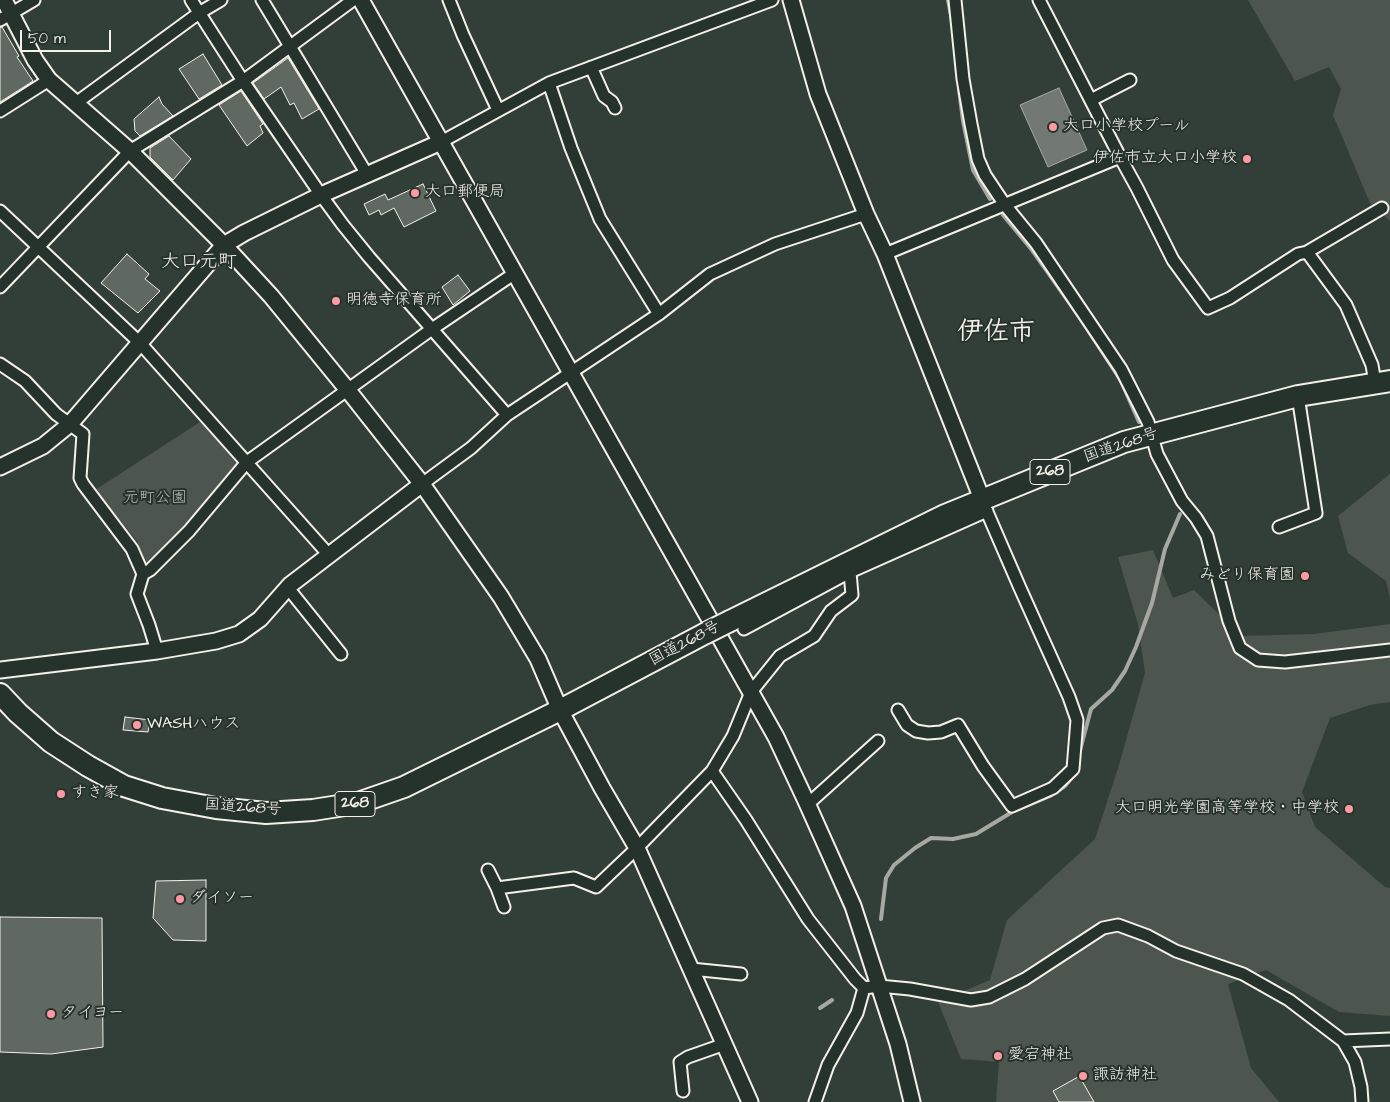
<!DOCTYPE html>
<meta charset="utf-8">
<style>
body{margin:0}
#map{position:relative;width:1390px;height:1102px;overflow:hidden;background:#323e38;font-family:"Architects Daughter",sans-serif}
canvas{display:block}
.scale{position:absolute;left:20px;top:30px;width:91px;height:22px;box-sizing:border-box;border:2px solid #f4f1e8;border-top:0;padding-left:6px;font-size:15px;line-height:18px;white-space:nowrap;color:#f4f1e8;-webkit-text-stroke:4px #26332d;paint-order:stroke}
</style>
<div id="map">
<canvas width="1390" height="1102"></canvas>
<div class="scale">50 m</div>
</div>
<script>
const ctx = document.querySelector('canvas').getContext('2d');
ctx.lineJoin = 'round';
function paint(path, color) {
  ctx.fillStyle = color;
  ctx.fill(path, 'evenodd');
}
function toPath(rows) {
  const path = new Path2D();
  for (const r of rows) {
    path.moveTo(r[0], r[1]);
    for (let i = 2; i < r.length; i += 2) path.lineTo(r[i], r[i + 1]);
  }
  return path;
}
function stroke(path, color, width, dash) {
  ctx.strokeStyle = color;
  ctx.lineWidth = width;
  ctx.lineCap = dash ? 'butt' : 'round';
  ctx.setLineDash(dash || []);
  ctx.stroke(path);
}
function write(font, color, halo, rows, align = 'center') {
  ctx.font = font + ' "Architects Daughter","Klee One",sans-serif';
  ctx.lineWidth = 4;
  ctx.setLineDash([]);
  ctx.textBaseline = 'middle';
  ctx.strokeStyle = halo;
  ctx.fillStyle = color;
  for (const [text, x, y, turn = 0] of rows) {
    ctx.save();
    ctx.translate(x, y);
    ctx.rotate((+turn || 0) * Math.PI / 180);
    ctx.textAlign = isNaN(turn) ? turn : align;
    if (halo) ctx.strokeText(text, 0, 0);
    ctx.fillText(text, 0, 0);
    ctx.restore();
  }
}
paint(toPath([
 [1248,0,1390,0,1390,221,1370,203,1333,115,1341,89,1329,67,1295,81],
 [200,422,236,460,238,464,151,565,145,565,137,541,95,490],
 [1390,474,1390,598,1386,581,1348,553,1338,516],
 [1153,550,1173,598,1194,590,1241,636,1314,634,1390,624,1390,702,1370,705,1330,718,1302,792,1315,827,1385,887,1390,888,1390,1016,1339,1012,1266,970,1228,984,1251,1068,1279,1102,996,1102,999,1062,961,1059,938,1002,990,980,1007,920,1095,839,1119,765,1145,673,1138,624,1118,557]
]), '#4c564f');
const water = toPath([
 [1059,88,1087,150,1048,167,1020,105,1059,88]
]);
paint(water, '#727972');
stroke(water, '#a6a9a1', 1);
stroke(toPath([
 [948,0,952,20],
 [959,89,963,121,973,170,990,199],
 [1003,215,1032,250,1078,315,1121,381,1139,422],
 [1079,754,1091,709,1112,690,1125,671,1136,647,1152,603,1165,549,1180,514],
 [881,919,886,878,894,865,915,848,931,838,953,839,976,834,1012,812,1050,796,1065,786,1074,775],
 [820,1008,832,1000]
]), '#a6a9a1', 4);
const building = toPath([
 [0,27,2,27,19,56,17,57,33,81,0,102,0,27],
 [203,54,222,85,199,99,179,69,203,54],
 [288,58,319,109,302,119,294,103,290,105,281,87,264,99,253,83,288,58],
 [241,91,263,124,260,126,263,133,247,146,219,105,241,91],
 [159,97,162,104,173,116,140,136,135,131,134,119,159,97],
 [169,136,191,159,173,180,150,157,150,148,169,136],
 [423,184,436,211,404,227,394,208,381,215,379,210,369,215,364,204,385,194,388,200,423,184],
 [127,254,149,274,145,279,160,291,138,313,101,283,127,254],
 [458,275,470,291,453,305,442,287,458,275],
 [125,717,150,720,148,732,123,730,125,717],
 [206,880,206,941,173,940,153,918,156,881,206,880],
 [0,917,102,918,103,1047,51,1054,0,1052,0,917],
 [1078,1077,1079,1080,1081,1079,1094,1102,1059,1102,1053,1091,1078,1077]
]);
paint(building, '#5f6861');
stroke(building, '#f4f1e8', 1);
const minor = toPath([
 [191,0,243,81,321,195,343,225,369,257,507,415],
 [262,0,368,176],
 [449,0,463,35,498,110],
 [955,0,963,79,971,124,978,159,985,175,1005,205,1036,243,1121,369,1148,422,1157,454,1182,501,1196,518,1207,536,1229,621,1240,648,1258,660,1285,662,1390,650],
 [1039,0,1120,157],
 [0,20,34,0],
 [591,67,604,96,612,102,615,108],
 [549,83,571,148,600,219,659,314],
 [1091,100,1130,80],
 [76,103,199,13,221,0],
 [0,111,49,80],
 [441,142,549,83,772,0],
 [0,211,140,343,329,555],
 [1307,252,1382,208],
 [885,254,1120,157,1137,188,1173,260,1208,308,1230,298,1298,254,1307,252,1346,305,1372,365,1375,383],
 [0,287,130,151,243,81,353,0],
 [0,364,25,381,56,414,83,434,80,478,83,484,132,549,143,574,137,594,149,625,157,651],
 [422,484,471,448,507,415,659,314,710,274,775,244,866,214],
 [1279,527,1316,513,1298,396],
 [143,574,150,570,189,531,247,462,432,329,515,273],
 [288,588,341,654],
 [744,629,850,572],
 [898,710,907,725,916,731,928,733,941,732,958,725,983,766,1012,806,1053,788,1073,769,1077,720,1069,697,1020,588,984,505],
 [712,771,746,820,808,919,855,979,864,988],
 [808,804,878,741],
 [488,870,497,888,574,878,596,887,637,848,712,771,733,736,751,692,780,656,814,636,831,611,852,595,850,572,987,511],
 [497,888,504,907],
 [691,969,741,974],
 [1343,1041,1390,1039],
 [683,1091,680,1062,688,1057,725,1044],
 [815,1102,828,1065,857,1013,864,988,879,986,910,989,971,1000,989,997,1025,979,1103,928,1118,925,1148,936,1176,951,1243,974,1289,1000,1343,1041,1355,1062,1361,1087,1362,1102]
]);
const tertiary = toPath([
 [4,0,35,60,49,80,130,151,224,245,271,296,347,389,422,484,501,597,538,659,560,710,602,788,637,848,750,1102],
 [361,0,776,737,806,801,853,906,898,1044,912,1102],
 [791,0,818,94,866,214,885,254,982,499],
 [0,467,43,446,70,424,224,245,244,233,321,195,441,142],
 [0,670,157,651,216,641,239,634,260,619,290,585,422,484]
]);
const trunk = toPath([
 [730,621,945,515,1124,442,1298,396,1390,381],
 [0,694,18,713,51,742,88,766,124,786,162,798,216,808,266,813,313,810,358,803,404,787,560,710,706,633]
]);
stroke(minor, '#f4f1e8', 15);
stroke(tertiary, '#f4f1e8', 19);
stroke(trunk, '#f4f1e8', 24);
stroke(minor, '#26332d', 11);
stroke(tertiary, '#26332d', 15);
stroke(trunk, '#26332d', 20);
const trunkBridge = toPath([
 [706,633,730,621]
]);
stroke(trunkBridge, '#f4f1e8', 24, []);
stroke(trunkBridge, '#26332d', 20);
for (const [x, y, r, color] of [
 [1053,127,5,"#ff9aa2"],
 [1247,159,5,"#ff9aa2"],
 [415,193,5,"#ff9aa2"],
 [336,301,5,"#ff9aa2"],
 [1305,576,5,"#ff9aa2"],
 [137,725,5,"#ff9aa2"],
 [61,794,5,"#ff9aa2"],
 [1349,809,5,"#ff9aa2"],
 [180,899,5,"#ff9aa2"],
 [51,1014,5,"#ff9aa2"],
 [998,1056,5,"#ff9aa2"],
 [1083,1076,5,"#ff9aa2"]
]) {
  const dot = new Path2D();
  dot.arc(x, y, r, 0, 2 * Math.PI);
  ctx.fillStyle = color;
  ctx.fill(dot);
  stroke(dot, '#26332d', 2);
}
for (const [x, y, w] of [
 [1050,472,40],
 [355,804,40]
]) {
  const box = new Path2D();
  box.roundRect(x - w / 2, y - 12.5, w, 25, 4);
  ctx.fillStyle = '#26332d';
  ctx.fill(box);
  stroke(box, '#f4f1e8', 1);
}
write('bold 15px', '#f4f1e8', null, [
 ["268",1050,472],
 ["268",355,804]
]);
write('16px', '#f4f1e8', '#26332d', [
 ["大口小学校プール",1063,127],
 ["伊佐市立大口小学校",1237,159,"right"],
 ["大口郵便局",425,193],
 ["明徳寺保育所",346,301],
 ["みどり保育園",1295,576,"right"],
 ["WASHハウス",147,725],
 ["すき家",71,794],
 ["大口明光学園高等学校・中学校",1339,809,"right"],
 ["ダイソー",190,899],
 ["タイヨー",61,1014],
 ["愛宕神社",1008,1056],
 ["諏訪神社",1093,1076]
], 'left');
write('16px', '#f4f1e8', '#26332d', [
 ["国道268号",1121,446,-19],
 ["国道268号",685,644,-28],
 ["国道268号",243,808,4]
]);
write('16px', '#b9bbb2', '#26332d', [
 ["元町公園",155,499]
]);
write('19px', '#f4f1e8', '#26332d', [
 ["大口元町",199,263]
]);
write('bold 26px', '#f4f1e8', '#26332d', [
 ["伊佐市",996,334]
]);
</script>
